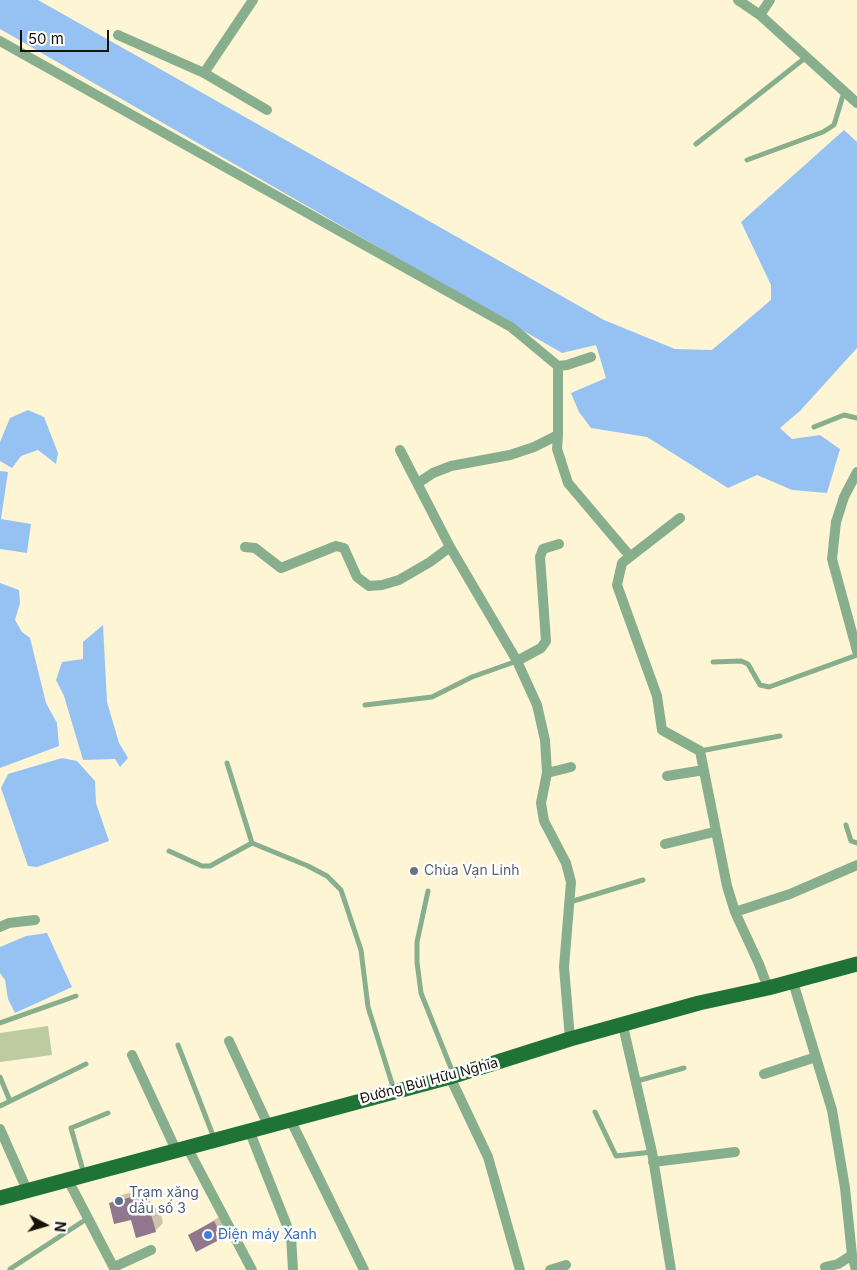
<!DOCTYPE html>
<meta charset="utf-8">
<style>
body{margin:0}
#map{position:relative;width:857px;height:1270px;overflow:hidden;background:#fef5d4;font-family:Inter,sans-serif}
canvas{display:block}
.north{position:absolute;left:20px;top:1200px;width:50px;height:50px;-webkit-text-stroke:4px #fff;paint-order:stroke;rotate:96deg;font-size:14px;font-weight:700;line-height:20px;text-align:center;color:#151207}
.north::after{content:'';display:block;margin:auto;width:18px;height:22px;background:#151207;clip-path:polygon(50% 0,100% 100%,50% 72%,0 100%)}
.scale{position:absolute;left:20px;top:30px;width:89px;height:22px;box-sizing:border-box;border:2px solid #151207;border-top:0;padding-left:6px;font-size:15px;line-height:18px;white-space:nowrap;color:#151207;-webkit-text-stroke:4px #fff;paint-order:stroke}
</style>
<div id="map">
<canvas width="857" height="1270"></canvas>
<div class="north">N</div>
<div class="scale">50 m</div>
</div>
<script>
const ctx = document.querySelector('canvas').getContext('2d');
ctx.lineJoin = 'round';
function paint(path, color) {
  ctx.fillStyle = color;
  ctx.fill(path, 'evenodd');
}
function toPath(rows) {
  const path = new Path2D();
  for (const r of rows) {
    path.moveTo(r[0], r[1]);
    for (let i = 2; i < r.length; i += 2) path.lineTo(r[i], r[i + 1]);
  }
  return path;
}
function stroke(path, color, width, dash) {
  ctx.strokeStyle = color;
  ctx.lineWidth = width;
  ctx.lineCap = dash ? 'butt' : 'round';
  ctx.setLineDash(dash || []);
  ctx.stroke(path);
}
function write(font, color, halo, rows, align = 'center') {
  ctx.font = font + ' Inter,sans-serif';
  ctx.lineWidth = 5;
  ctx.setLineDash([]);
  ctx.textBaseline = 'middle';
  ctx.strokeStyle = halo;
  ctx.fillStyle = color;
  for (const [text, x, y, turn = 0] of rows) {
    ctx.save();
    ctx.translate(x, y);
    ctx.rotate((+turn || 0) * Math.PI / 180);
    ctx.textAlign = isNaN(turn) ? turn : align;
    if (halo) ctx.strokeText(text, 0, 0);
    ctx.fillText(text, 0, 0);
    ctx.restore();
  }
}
paint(toPath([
 [48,1026,52,1055,0,1062,0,1033]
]), '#bdcba0');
paint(toPath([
 [0,0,38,0,604,320,675,349,712,350,771,300,771,285,741,222,844,130,857,142,857,348,800,411,780,428,792,439,820,435,840,449,827,493,792,490,757,475,728,488,647,437,591,428,579,412,571,393,606,378,596,345,562,353,0,29],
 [28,410,44,417,58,453,56,464,38,450,21,456,12,468,0,461,0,442,10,418],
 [0,471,8,472,1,519,31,524,27,553,0,549],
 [0,583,19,590,20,603,15,620,22,632,30,638,46,703,57,723,59,746,0,768],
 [103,625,107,702,119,743,128,758,120,767,115,759,83,760,64,696,56,680,62,662,83,659,83,642],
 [62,758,77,761,95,781,96,803,109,841,37,867,28,866,1,788,8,774],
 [47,933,72,987,15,1013,8,999,5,980,0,973,0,947,26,936]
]), '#96c2f3');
paint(toPath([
 [147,1188,152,1209,159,1207,163,1223,155,1231,110,1204,118,1196],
 [219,1217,227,1232,222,1237,189,1236]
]), '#0003');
paint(toPath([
 [139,1195,144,1216,151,1214,156,1232,136,1238,131,1220,114,1224,109,1203],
 [214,1221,223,1238,196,1252,188,1235]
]), '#90778d');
stroke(toPath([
 [696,144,805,58],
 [747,160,823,132,834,125,844,92],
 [814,427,844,415,857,418],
 [713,662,741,661,748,664,760,685,769,687,857,655],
 [365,705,432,697,472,677,517,661],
 [700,751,780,736],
 [227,763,252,843,308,866,327,876,341,890,361,950,368,1007,394,1090],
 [846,825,851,841,857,843],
 [169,851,202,866,210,866,252,843],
 [428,891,417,942,417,962,421,993,453,1073],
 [570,902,643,880],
 [0,1023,76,996],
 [178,1045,214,1138],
 [0,1077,10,1101],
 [637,1081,684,1068],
 [0,1106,86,1064],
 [595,1112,616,1156,652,1152],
 [84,1174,71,1128,108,1113],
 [10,1269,88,1218]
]), '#88af8d', 5);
stroke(toPath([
 [253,0,204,73,267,110],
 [738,0,760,15,857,103],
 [760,15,770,0],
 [118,35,204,73],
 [0,41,511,327,558,366,567,365,591,357],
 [558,435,557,449,568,483,629,555],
 [400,450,450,547,517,661,537,705,545,740,547,773,541,803,544,821,566,863,571,882,564,967,570,1039],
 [857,472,844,497,836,522,832,559,857,651],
 [418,483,433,473,451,466,510,455,534,447,558,435,558,366],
 [680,518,622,563,617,585,657,696,662,730,700,751,727,886,735,912,759,964,768,988],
 [245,547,255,548,281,568,336,546,344,548,357,577,369,586,382,585,399,580,430,562,450,547],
 [517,661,541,648,546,641,540,557,543,549,559,544],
 [547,773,571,767],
 [667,776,704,770],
 [665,844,714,832],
 [735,912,790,894,857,865],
 [0,927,9,923,35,920],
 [793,982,832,1110,845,1188,852,1255,838,1264,825,1267],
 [623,1026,652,1152,671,1270],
 [229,1041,268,1125],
 [132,1055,176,1150],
 [764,1074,816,1057],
 [450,1077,488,1157,520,1270],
 [290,1119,364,1270],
 [0,1129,27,1190],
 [249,1130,291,1236,293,1270],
 [187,1147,252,1270],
 [653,1162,735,1152],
 [68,1180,115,1270],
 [852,1255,856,1270],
 [114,1267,151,1250],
 [550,1270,566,1265]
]), '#88af8d', 10);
stroke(toPath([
 [0,1198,450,1077,570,1039,699,1003,768,988,857,964]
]), '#1f7336', 15);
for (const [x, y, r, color] of [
 [414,871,5,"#6b7280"],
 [119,1201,5,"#5c6f8a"],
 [208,1235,5,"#3f7fe0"]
]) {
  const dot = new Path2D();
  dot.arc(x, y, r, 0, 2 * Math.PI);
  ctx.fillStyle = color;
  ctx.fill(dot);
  stroke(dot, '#fff', 2);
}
write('14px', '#5b616d', '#fff', [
 ["Chùa Vạn Linh",424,871]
], 'left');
write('14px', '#151207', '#fff', [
 ["Đường Bùi Hữu Nghĩa",429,1081,-15]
]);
write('14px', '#4e5e75', '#fff', [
 ["Trạm xăng",129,1193],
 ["dầu số 3",129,1209]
], 'left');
write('14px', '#366cbe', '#fff', [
 ["Điện máy Xanh",218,1235]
], 'left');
</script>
